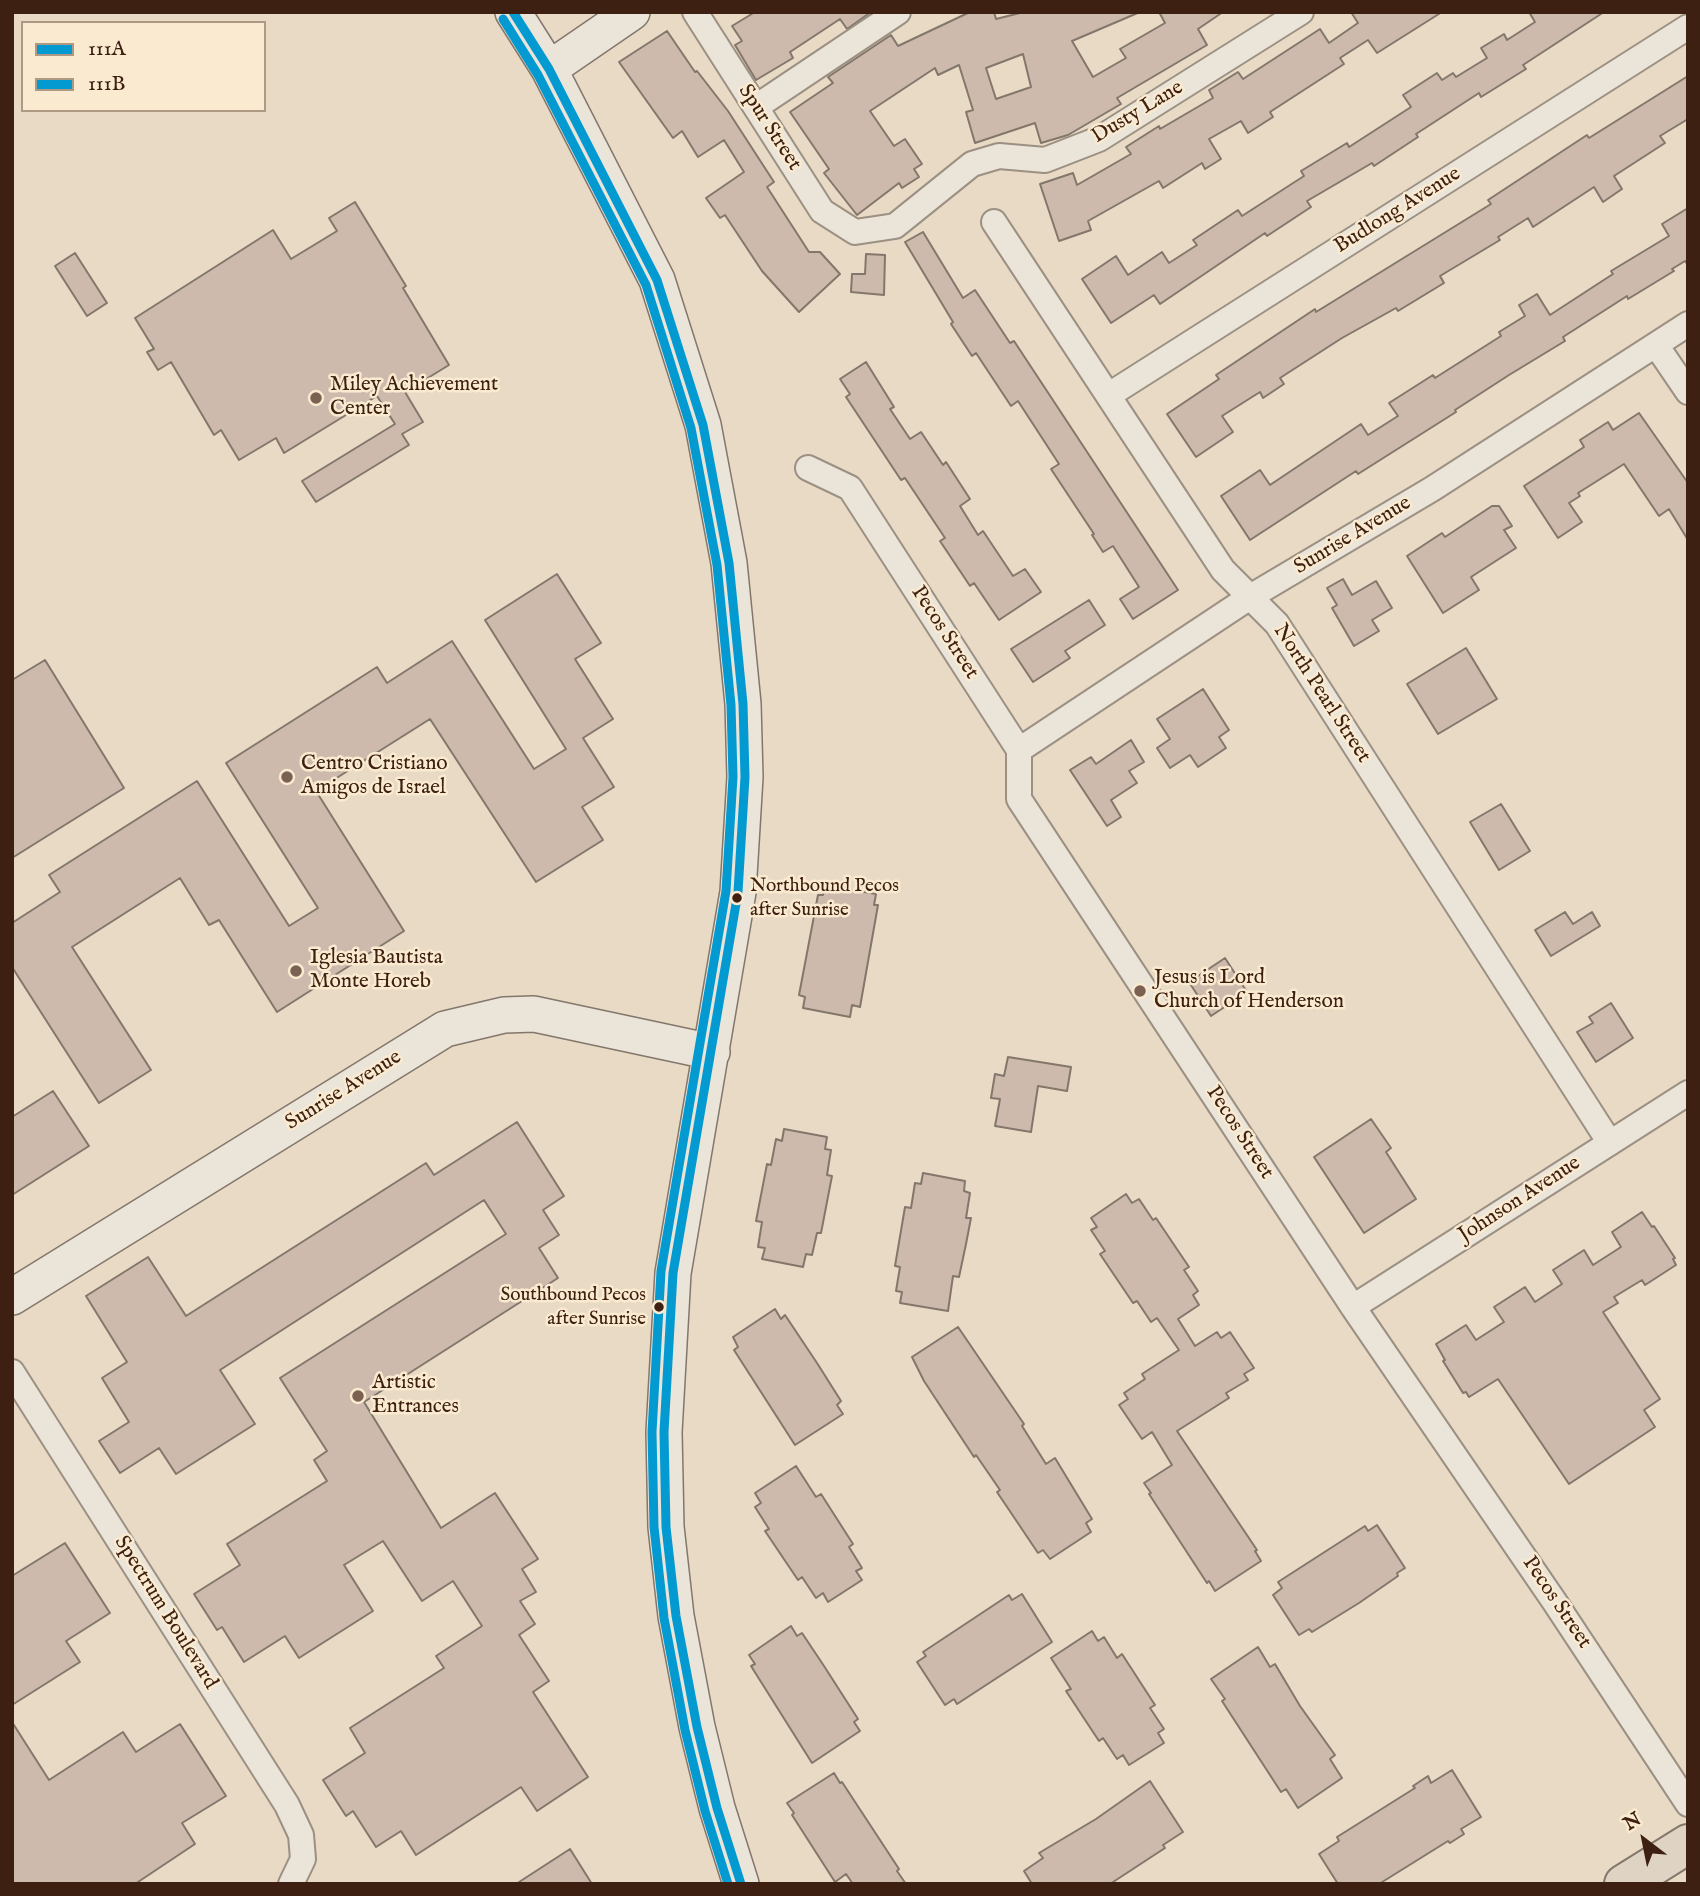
<!DOCTYPE html>
<style>
body{margin:0}
#map{position:relative;width:1700px;height:1896px;overflow:hidden;background:#e8dac5;font-family:"IM FELL English",serif}
canvas{display:block}
.frame{position:absolute;inset:0;border:14px solid #3e2013;pointer-events:none}
.legend{position:absolute;left:21px;top:21px;width:245px;height:91px;box-sizing:border-box;background:#f9ead0;border:2px solid #ae9984;margin:0;padding:9px 12px;list-style:none;font-size:21px;color:#3e2013}
.legend li{display:flex;align-items:center;gap:14px;height:35px}
.legend b{width:35px;border:2px solid #ae9984}
.north{position:absolute;left:1609px;top:1805px;width:70px;height:70px;-webkit-text-stroke:5px #f9ead0;paint-order:stroke;rotate:328deg;font-size:19px;font-weight:700;line-height:28px;text-align:center;color:#3e2013}
.north::after{content:'';display:block;margin:auto;width:24px;height:32px;background:#3e2013;clip-path:polygon(50% 0,100% 100%,50% 72%,0 100%)}
</style>
<div id="map">
<canvas width="1700" height="1896"></canvas>
<div class="frame"></div>
<ul class="legend">
<li><b style="height:9px;background:#039ad2"></b>111A</li>
<li><b style="height:9px;background:#039ad2"></b>111B</li>
</ul>
<div class="north">N</div>
</div>
<script>
const ctx = document.querySelector('canvas').getContext('2d');
ctx.lineJoin = 'round';
function paint(path, color) {
  ctx.fillStyle = color;
  ctx.fill(path, 'evenodd');
}
function toPath(rows) {
  const path = new Path2D();
  for (const r of rows) {
    path.moveTo(r[0], r[1]);
    for (let i = 2; i < r.length; i += 2) path.lineTo(r[i], r[i + 1]);
  }
  return path;
}
function stroke(path, color, width, dash) {
  ctx.strokeStyle = color;
  ctx.lineWidth = width;
  ctx.lineCap = dash ? 'butt' : 'round';
  ctx.setLineDash(dash || []);
  ctx.stroke(path);
}
function write(font, color, halo, rows, align = 'center') {
  ctx.font = font + ' "IM FELL English",serif';
  ctx.lineWidth = 5;
  ctx.setLineDash([]);
  ctx.textBaseline = 'middle';
  ctx.strokeStyle = halo;
  ctx.fillStyle = color;
  for (const [text, x, y, turn = 0] of rows) {
    ctx.save();
    ctx.translate(x, y);
    ctx.rotate((+turn || 0) * Math.PI / 180);
    ctx.textAlign = isNaN(turn) ? turn : align;
    if (halo) ctx.strokeText(text, 0, 0);
    ctx.fillText(text, 0, 0);
    ctx.restore();
  }
}
const building = toPath([
 [755,12,871,12,847,29,840,19,790,52,793,58,756,80,735,45,742,41,732,26,755,12],
 [970,12,994,12,996,19,1024,12,1140,12,1072,41,1093,77,1126,58,1120,49,1165,23,1159,12,1223,12,1198,29,1207,45,1117,98,1121,104,1068,135,1041,143,1035,123,975,143,966,112,973,110,959,65,938,75,935,68,870,111,894,146,905,139,922,164,914,169,919,177,902,188,899,183,857,215,824,173,829,169,790,112,833,83,828,77,891,35,898,46,970,12],
 [1023,54,1031,87,996,99,986,68,1023,54],
 [1351,12,1442,12,1377,53,1368,40,1340,58,1344,64,1270,112,1273,117,1248,133,1241,121,1209,139,1221,159,1205,169,1202,163,1163,188,1159,181,1088,221,1091,230,1059,241,1040,184,1073,173,1077,185,1131,154,1126,147,1159,126,1160,129,1213,98,1209,90,1238,72,1243,79,1320,29,1329,43,1358,23,1351,12],
 [1529,12,1604,12,1523,65,1526,69,1481,97,1479,93,1416,134,1418,137,1374,166,1372,163,1307,201,1311,207,1267,236,1265,233,1160,304,1154,295,1111,323,1082,279,1116,256,1128,275,1162,252,1169,263,1197,245,1193,240,1238,210,1242,216,1304,176,1301,171,1347,143,1349,147,1411,107,1403,95,1437,73,1442,80,1453,73,1456,77,1487,58,1481,48,1504,34,1507,40,1535,22,1529,12],
 [667,31,695,72,697,71,728,111,774,182,767,187,809,252,820,252,840,274,799,312,762,271,725,215,720,218,706,198,744,172,724,140,698,157,682,131,673,138,619,62,667,31],
 [1688,76,1688,119,1660,136,1665,143,1614,176,1622,189,1603,202,1594,187,1533,227,1528,218,1498,237,1500,240,1440,276,1444,283,1398,311,1396,308,1342,338,1280,378,1284,384,1263,398,1260,392,1222,416,1233,432,1196,457,1167,414,1219,379,1216,375,1315,309,1316,312,1491,204,1488,200,1587,135,1589,138,1688,76],
 [355,202,406,286,403,288,449,365,405,392,423,422,402,434,409,445,316,502,302,481,395,424,377,396,284,453,276,438,239,460,221,430,214,435,171,362,158,370,147,352,154,349,135,318,273,230,291,259,337,231,329,218,355,202],
 [1688,208,1688,265,1685,261,1672,269,1674,271,1628,299,1627,296,1563,337,1565,341,1509,375,1455,410,1456,412,1358,474,1356,471,1250,540,1221,496,1260,470,1270,485,1361,424,1368,435,1398,416,1389,403,1433,375,1435,378,1501,336,1499,332,1525,316,1519,305,1537,294,1550,315,1613,274,1611,271,1669,236,1662,224,1688,208],
 [923,232,963,298,975,290,1010,343,1014,341,1178,590,1133,619,1120,599,1139,587,1113,546,1103,552,1092,535,1094,534,1051,469,1059,464,1018,401,1011,406,976,353,972,356,951,324,953,322,905,242,923,232],
 [75,253,107,303,87,316,55,266,75,253],
 [866,254,885,255,884,295,851,292,852,274,865,274,866,254],
 [866,362,894,407,890,409,910,439,921,432,943,465,946,462,970,499,960,506,978,535,983,531,1013,576,1025,569,1041,592,999,620,974,583,970,586,940,541,945,538,905,478,901,480,846,397,850,394,840,379,866,362],
 [1639,413,1688,483,1688,540,1669,509,1659,516,1624,464,1578,493,1580,496,1569,503,1582,522,1558,538,1524,486,1584,447,1580,440,1608,422,1613,430,1639,413],
 [1492,506,1499,506,1512,526,1504,530,1516,548,1471,577,1479,590,1443,613,1407,556,1442,533,1445,537,1492,506],
 [557,574,601,643,575,659,613,719,583,738,614,787,582,807,603,840,536,882,430,719,316,791,404,931,277,1012,219,920,209,925,180,878,72,947,151,1070,99,1103,12,967,12,923,60,892,49,875,197,781,289,926,318,908,226,763,377,667,387,683,452,641,534,769,566,749,485,620,557,574],
 [1343,579,1352,595,1376,581,1392,608,1372,620,1379,631,1354,646,1332,608,1337,605,1327,588,1343,579],
 [1089,600,1105,625,1065,651,1070,658,1033,682,1011,649,1089,600],
 [1466,648,1497,699,1438,734,1407,684,1466,648],
 [45,660,124,788,12,858,12,680,45,660],
 [1203,689,1229,730,1219,737,1226,748,1198,767,1190,755,1170,768,1157,748,1170,739,1157,719,1203,689],
 [1131,740,1144,762,1129,771,1137,783,1111,800,1121,817,1107,826,1070,770,1091,757,1096,764,1131,740],
 [1501,804,1530,851,1499,870,1470,822,1501,804],
 [825,885,876,894,874,905,878,905,860,1007,852,1005,850,1017,803,1008,805,997,799,995,818,895,823,895,825,885],
 [1565,912,1573,924,1592,912,1600,926,1551,956,1535,930,1565,912],
 [1225,958,1247,992,1211,1016,1189,982,1225,958],
 [1611,1003,1633,1038,1596,1062,1577,1032,1593,1023,1589,1017,1611,1003],
 [1008,1057,1071,1067,1067,1091,1038,1086,1031,1132,995,1126,1000,1099,991,1098,995,1074,1004,1076,1008,1057],
 [53,1091,89,1146,12,1195,12,1117,53,1091],
 [1371,1119,1391,1148,1386,1152,1416,1199,1364,1233,1314,1157,1371,1119],
 [517,1122,564,1196,543,1210,559,1235,539,1248,558,1278,364,1402,441,1528,495,1493,538,1559,522,1569,536,1592,520,1601,535,1624,519,1635,549,1681,533,1692,588,1777,537,1811,521,1787,416,1855,401,1831,376,1847,353,1811,346,1816,323,1780,365,1753,350,1728,444,1668,436,1656,482,1626,453,1581,422,1601,383,1541,344,1565,373,1611,299,1658,285,1636,244,1662,222,1627,217,1630,194,1594,240,1565,227,1544,327,1481,314,1460,327,1451,280,1378,506,1234,484,1200,220,1370,255,1424,176,1474,159,1448,120,1473,99,1441,129,1422,102,1378,127,1362,86,1296,148,1257,186,1316,426,1163,434,1175,517,1122],
 [784,1129,827,1137,825,1149,831,1150,827,1175,832,1176,821,1233,817,1233,812,1255,806,1254,803,1267,762,1259,765,1248,758,1247,762,1222,756,1221,767,1164,771,1165,776,1139,782,1141,784,1129],
 [923,1173,965,1181,964,1191,970,1193,966,1218,971,1218,966,1244,959,1277,953,1276,948,1311,900,1303,902,1292,896,1291,900,1267,895,1266,905,1207,911,1208,915,1183,921,1184,923,1173],
 [1126,1194,1132,1203,1139,1199,1153,1220,1156,1218,1189,1267,1184,1270,1198,1291,1193,1295,1199,1305,1178,1319,1195,1346,1217,1332,1221,1338,1230,1332,1254,1368,1244,1374,1248,1380,1226,1393,1229,1398,1177,1431,1257,1550,1255,1551,1261,1561,1215,1591,1209,1581,1207,1583,1149,1494,1151,1493,1144,1483,1172,1465,1152,1432,1142,1439,1119,1405,1128,1399,1124,1393,1145,1379,1142,1374,1179,1350,1157,1318,1151,1322,1137,1301,1133,1303,1100,1254,1105,1251,1091,1230,1097,1227,1091,1218,1126,1194],
 [1642,1212,1652,1227,1654,1226,1675,1258,1673,1259,1676,1265,1645,1285,1642,1280,1614,1297,1618,1303,1603,1312,1660,1399,1644,1410,1655,1427,1569,1484,1498,1379,1469,1397,1466,1392,1463,1393,1443,1361,1445,1360,1436,1344,1466,1325,1476,1340,1504,1322,1494,1307,1525,1287,1535,1302,1562,1284,1553,1270,1584,1250,1593,1265,1621,1247,1612,1232,1642,1212],
 [775,1309,781,1319,785,1315,817,1363,841,1401,837,1405,843,1414,795,1445,734,1350,738,1347,733,1337,775,1309],
 [958,1327,1024,1424,1022,1426,1046,1464,1055,1458,1092,1519,1086,1523,1091,1532,1050,1559,1043,1550,1038,1553,997,1492,1000,1490,976,1455,974,1457,924,1381,912,1357,958,1327],
 [796,1466,816,1497,821,1494,853,1544,849,1547,862,1568,856,1571,862,1580,828,1602,823,1593,816,1598,802,1577,798,1580,765,1531,769,1529,755,1507,761,1503,755,1493,796,1466],
 [1377,1525,1405,1568,1397,1573,1398,1576,1359,1603,1312,1632,1309,1629,1299,1635,1273,1595,1282,1588,1278,1582,1365,1526,1368,1531,1377,1525],
 [65,1543,110,1613,66,1641,80,1662,12,1705,12,1576,65,1543],
 [1022,1594,1052,1642,957,1704,954,1699,945,1705,917,1662,926,1656,923,1652,1009,1595,1012,1600,1022,1594],
 [791,1626,797,1636,802,1633,824,1666,858,1719,854,1722,860,1731,812,1763,751,1666,755,1664,749,1655,791,1626],
 [1092,1631,1098,1641,1104,1637,1117,1658,1122,1654,1155,1705,1150,1708,1164,1729,1158,1733,1164,1743,1129,1765,1123,1755,1117,1759,1103,1738,1099,1741,1066,1691,1071,1689,1051,1658,1092,1631],
 [1258,1647,1270,1667,1275,1664,1300,1706,1335,1755,1330,1759,1342,1778,1298,1808,1286,1789,1281,1792,1222,1701,1225,1699,1211,1679,1258,1647],
 [12,1722,49,1780,123,1732,136,1752,180,1724,226,1796,182,1823,195,1844,135,1884,12,1884,12,1722],
 [1452,1770,1481,1817,1461,1829,1464,1834,1450,1843,1448,1841,1379,1884,1338,1884,1319,1854,1339,1841,1337,1837,1415,1788,1413,1786,1428,1776,1431,1783,1452,1770],
 [834,1773,840,1783,842,1782,899,1869,897,1871,906,1884,853,1884,846,1874,835,1882,792,1815,794,1813,787,1803,834,1773],
 [1150,1781,1183,1832,1163,1845,1165,1848,1110,1884,1032,1884,1024,1871,1043,1858,1039,1853,1096,1819,1150,1781],
 [570,1849,592,1884,516,1884,570,1849]
]);
paint(building, '#cebaad');
stroke(building, '#83776b', 2);
const street = toPath([
 [695,12,822,211,855,232,895,226,972,164,999,156,1045,160,1099,139,1301,12],
 [756,107,898,12],
 [994,222,1223,570,1277,624,1610,1143],
 [1656,345,1688,392],
 [1109,395,1688,27],
 [808,468,850,488,1019,750,1019,799,1353,1307,1554,1601,1688,1804],
 [1019,750,1250,597,1432,489,1688,324],
 [1353,1307,1688,1093],
 [12,1372,287,1805,301,1835,303,1859,291,1884]
]);
const secondary = toPath([
 [513,12,549,69,657,280,703,425,729,563,743,704,745,777,738,892,673,1273,664,1432,666,1527,676,1616,697,1727,717,1808,741,1884],
 [549,69,632,12],
 [12,1297,445,1029,504,1015,534,1014,712,1052]
]);
const primary = toPath([
 [1624,1884,1688,1844]
]);
stroke(street, '#9b9082', 28);
stroke(secondary, '#83776b', 38);
stroke(primary, '#83776b', 42);
stroke(street, '#ebe4d9', 24);
stroke(secondary, '#ebe4d9', 35);
stroke(primary, '#dfd4c4', 38);
stroke(toPath([
 [513,12,549,69,657,280,703,425,729,563,743,704,745,777,738,892,673,1273,664,1432,666,1527,676,1616,697,1727,717,1808,741,1884]
]), '#039ad2', 9);
stroke(toPath([
 [503,19,538,75,646,285,691,428,717,565,731,705,733,777,726,891,661,1271,652,1432,654,1527,664,1618,685,1730,705,1811,728,1884]
]), '#039ad2', 9);
for (const [x, y, r, color] of [
 [316,398,7,"#7a6151"],
 [287,777,7,"#7a6151"],
 [737,898,6,"#3e2013"],
 [296,971,7,"#7a6151"],
 [1140,991,7,"#7a6151"],
 [659,1307,6,"#3e2013"],
 [358,1396,7,"#7a6151"]
]) {
  const dot = new Path2D();
  dot.arc(x, y, r, 0, 2 * Math.PI);
  ctx.fillStyle = color;
  ctx.fill(dot);
  stroke(dot, '#f9ead0', 2.5);
}
write('19px', '#3e2013', '#f9ead0', [
 ["Northbound Pecos",750,887],
 ["after Sunrise",750,911],
 ["Southbound Pecos",646,1296,"right"],
 ["after Sunrise",646,1320,"right"]
], 'left');
write('21px', '#3e2013', '#f9ead0', [
 ["Dusty Lane",1138,113,-31],
 ["Spur Street",769,128,57],
 ["Budlong Avenue",1398,211,-32],
 ["Sunrise Avenue",1353,536,-31],
 ["Pecos Street",944,633,57],
 ["North Pearl Street",1321,694,57],
 ["Sunrise Avenue",344,1091,-32],
 ["Pecos Street",1239,1133,57],
 ["Johnson Avenue",1520,1200,-33],
 ["Pecos Street",1556,1603,56],
 ["Spectrum Boulevard",165,1613,58]
]);
write('21px', '#3e2013', '#f9ead0', [
 ["Miley Achievement",330,386],
 ["Center",330,410],
 ["Centro Cristiano",301,765],
 ["Amigos de Israel",301,789],
 ["Iglesia Bautista",310,959],
 ["Monte Horeb",310,983],
 ["Jesus is Lord",1154,979],
 ["Church of Henderson",1154,1003],
 ["Artistic",372,1384],
 ["Entrances",372,1408]
], 'left');
</script>
